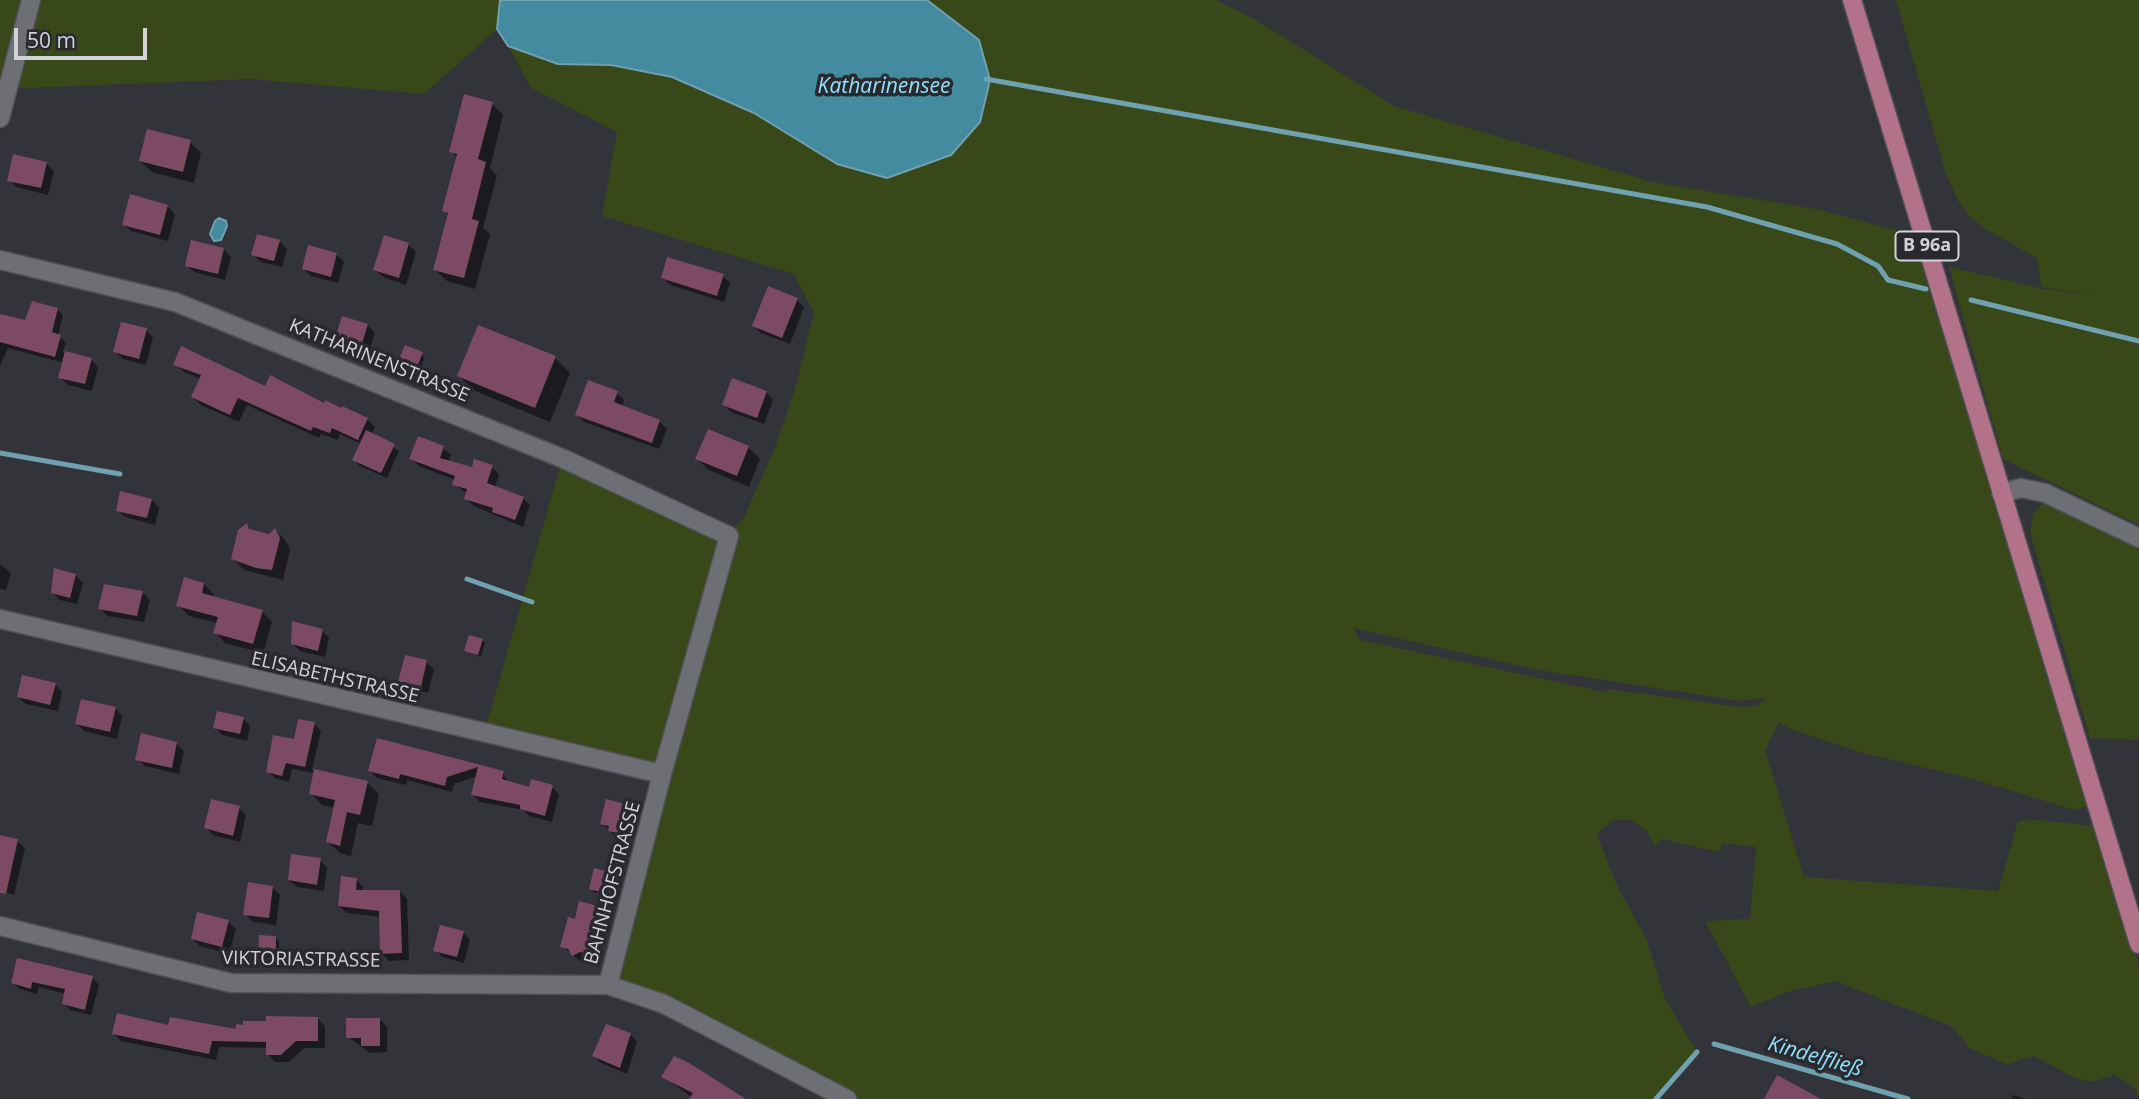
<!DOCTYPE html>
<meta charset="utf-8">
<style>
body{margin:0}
#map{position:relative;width:2139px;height:1099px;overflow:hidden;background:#33333a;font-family:"Open Sans",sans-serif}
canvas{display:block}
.scale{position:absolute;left:14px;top:28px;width:133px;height:32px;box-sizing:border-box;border:4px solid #d3d3d7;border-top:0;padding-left:9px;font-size:21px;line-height:24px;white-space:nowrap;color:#d3d3d7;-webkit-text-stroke:5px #29292f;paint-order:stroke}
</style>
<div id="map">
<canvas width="2139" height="1099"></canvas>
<div class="scale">50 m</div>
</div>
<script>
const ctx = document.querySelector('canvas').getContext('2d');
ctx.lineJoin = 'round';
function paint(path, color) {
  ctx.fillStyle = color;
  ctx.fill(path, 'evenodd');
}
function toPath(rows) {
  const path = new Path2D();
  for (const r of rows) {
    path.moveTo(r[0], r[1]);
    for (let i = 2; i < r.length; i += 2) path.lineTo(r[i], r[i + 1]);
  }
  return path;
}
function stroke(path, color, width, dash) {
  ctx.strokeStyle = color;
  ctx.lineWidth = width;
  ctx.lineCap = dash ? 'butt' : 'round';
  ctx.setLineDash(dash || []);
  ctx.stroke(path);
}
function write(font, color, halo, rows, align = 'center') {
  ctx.font = font + ' "Open Sans",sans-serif';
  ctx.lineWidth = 7;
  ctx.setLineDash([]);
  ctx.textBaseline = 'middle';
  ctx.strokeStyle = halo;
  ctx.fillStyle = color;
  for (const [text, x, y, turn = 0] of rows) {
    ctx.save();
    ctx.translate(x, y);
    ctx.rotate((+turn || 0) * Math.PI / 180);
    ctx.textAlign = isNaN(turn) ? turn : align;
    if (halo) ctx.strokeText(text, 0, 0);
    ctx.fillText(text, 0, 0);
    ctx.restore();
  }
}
paint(toPath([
 [0,0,500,0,497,29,424,94,251,79,0,89],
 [927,0,1216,0,1256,20,1394,106,1652,182,1821,210,1913,235,1927,261,2005,517,2086,806,2074,810,1973,779,1859,752,1790,729,1779,722,1765,750,1804,877,1998,891,2018,821,2040,820,2094,826,2139,965,2139,1099,2135,1088,2115,1075,2091,1082,2075,1078,2034,1056,2007,1064,1969,1048,1953,1027,1835,981,1787,992,1751,1007,1705,921,1750,919,1756,847,1722,843,1719,852,1662,839,1655,846,1647,831,1631,820,1612,820,1597,834,1614,879,1647,941,1665,999,1697,1052,1656,1099,847,1099,608,985,662,774,484,734,558,474,563,460,730,534,744,517,775,448,796,386,814,313,794,274,602,216,617,132,531,88,508,46,558,64,611,65,672,77,754,113,979,40],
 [1353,628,1538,670,1740,701,1767,698,1757,706,1740,707,1608,689,1605,692,1360,640],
 [1896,0,2139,0,2139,525,2003,459,1949,267,2044,289,2106,297,2041,287,2037,258,1984,228,1969,216,1958,201,1946,174],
 [2046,500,2139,547,2139,740,2090,738,2030,533,2033,514]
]), '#384818');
const water = toPath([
 [500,0,927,0,979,40,990,80,980,122,951,155,887,178,837,164,754,113,672,77,611,65,558,64,508,46,497,29,500,0],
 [219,218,226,221,227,226,221,240,214,241,210,234,215,221,219,218]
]);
paint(water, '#448ba0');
stroke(water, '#6fa1b0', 2);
paint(toPath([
 [492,104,503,115,490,168,497,175,483,228,490,234,475,289,447,281,435,270,449,216,444,210,457,158,451,151],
 [190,142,201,153,194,183,152,172,140,161],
 [46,163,54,171,48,195,16,187,9,180],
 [167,206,175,214,168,241,131,231,123,224],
 [279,241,287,249,282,267,261,262,253,254],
 [408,244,416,252,406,285,383,277,375,270],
 [223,249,231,257,225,280,194,272,186,265],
 [336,254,344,262,338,283,311,276,304,269],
 [723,276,730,283,724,302,670,285,663,277],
 [797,300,804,307,790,344,761,333,754,326],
 [57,309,63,315,58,336,66,342,63,352,91,359,98,367,92,391,68,385,60,377,64,363,8,348,0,366,0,316,26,323],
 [367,325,375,333,368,354,344,346,337,339],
 [146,330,153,337,146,365,123,359,115,352],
 [406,347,425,357,420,369,401,359],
 [555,358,570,373,550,422,475,391,459,376],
 [176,364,367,419,375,427,372,435,399,451,387,478,360,466,354,460,361,444,340,434,338,440,321,434,319,438,247,405,239,422,201,405,193,397,201,379,184,372],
 [766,392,773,400,764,424,731,412,724,404],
 [617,393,624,400,622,407,659,421,667,429,659,449,584,422,577,415],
 [748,447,760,459,749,487,709,470,697,459],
 [443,448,451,455,448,462,473,469,492,467,499,474,495,488,523,498,530,505,523,527,474,506,466,499,468,494,454,484,455,480,419,466,411,458],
 [152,500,159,508,155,525,125,517,117,510],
 [246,525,253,532,269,536,275,530,286,541,290,550,283,580,244,570,233,559],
 [0,564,11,573,6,590,0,589],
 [55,570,75,575,83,583,77,604,60,600,53,593],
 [204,584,214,595,213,598,262,612,272,622,263,653,225,643,215,632,218,623,189,616,178,605],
 [143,593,150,600,144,622,107,616,100,608],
 [322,631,329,637,325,657,300,651,293,644],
 [482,640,485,643,481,657,466,651],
 [426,662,434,669,428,693,408,688,400,681],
 [55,684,62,692,58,711,26,704,18,697],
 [115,708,122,716,117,739,84,731,77,724],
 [243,719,250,726,247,741,222,735,215,727],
 [314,724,321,731,312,770,367,782,379,794,372,826,358,823,351,856,340,853,328,842,336,808,322,805,311,793,315,773,292,769,289,782,275,778,268,771],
 [378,741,503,773,509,783,530,789,552,787,559,794,552,822,529,816,524,810,480,802,473,795,477,776,454,784,452,792,407,780,406,785,377,778,370,771],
 [177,744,184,751,179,774,145,766,137,759],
 [628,806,636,814,629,841,617,838,602,823],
 [239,808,246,815,240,842,213,835,206,827],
 [0,837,17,841,25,848,14,895,0,891],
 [320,860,327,868,324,891,297,887,289,880],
 [609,874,612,877,607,895,594,892,591,888],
 [356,879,363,887,363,892,400,891,407,899,409,960,389,961,382,953,381,917,347,913,339,906],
 [272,887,280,895,276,925,253,922,245,914],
 [596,907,603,914,593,959,587,957,580,961,562,946,576,921],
 [228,922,236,929,229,954,200,946,192,939],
 [463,932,470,940,464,963,442,957,435,950],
 [275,938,279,941,279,958,263,957,260,954],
 [92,978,99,985,91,1015,70,1010,64,1003,66,994,39,987,37,994,20,989,13,983],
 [318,1019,325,1026,325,1048,304,1048,289,1062,275,1062,268,1054,268,1048,219,1047,216,1060,121,1041,114,1034,170,1028,238,1031,268,1023],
 [380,1019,387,1027,387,1052,370,1053,348,1037],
 [630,1034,637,1042,627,1074,601,1063,594,1056],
 [670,1062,673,1064,743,1099,694,1099,663,1076],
 [2013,1095,2026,1099,2012,1099]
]), '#0007');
stroke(toPath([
 [986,79,1707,207,1837,244,1878,266,1888,280,1926,289],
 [1971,300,2139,341],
 [0,453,120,474],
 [467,579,532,602],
 [1714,1044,1908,1099],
 [1656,1099,1697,1052]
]), '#6fa1b0', 5);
paint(toPath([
 [464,94,493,102,478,159,486,162,472,219,479,221,464,278,433,270,448,213,442,211,457,154,449,152],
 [147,129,191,140,183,172,139,161],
 [13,154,47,162,41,188,7,181],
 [130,194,168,205,160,235,122,225],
 [257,234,280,240,274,261,251,255],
 [384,235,409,243,399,278,373,270],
 [191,240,224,248,218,274,185,266],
 [308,245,337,253,331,277,302,269],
 [667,257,724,274,717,296,661,278],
 [768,286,798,298,782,338,752,326],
 [32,301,58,308,52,332,61,335,55,357,0,342,0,314,25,320],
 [342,316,368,324,361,347,335,339],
 [121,322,147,328,139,359,113,352],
 [478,325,556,356,535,408,457,376],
 [405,345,423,352,417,367,399,359],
 [181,346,265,386,270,375,324,403,325,400,341,408,342,406,368,418,358,440,332,428,330,433,313,427,311,431,238,398,230,415,191,397,201,375,173,365],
 [65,351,92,358,85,384,58,378],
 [732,378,767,391,757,418,722,405],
 [588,380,618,391,614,402,660,420,652,443,575,415],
 [708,429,749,446,737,476,695,459],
 [366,430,395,444,381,473,352,460],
 [418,436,444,446,440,458,472,467,474,459,493,465,487,483,524,497,515,520,492,512,493,508,464,499,467,489,452,485,455,476,409,459],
 [120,491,152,499,147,518,116,511],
 [247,523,249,529,269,534,275,528,280,538,272,570,256,568,231,559,238,530],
 [54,568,76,574,70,598,51,593],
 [184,577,204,583,202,593,263,610,253,644,213,633,218,617,176,606],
 [104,584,143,591,137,616,98,609],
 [292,621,323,629,318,651,291,644],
 [469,635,483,639,478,655,464,651],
 [405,655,427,660,421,687,398,682],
 [22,675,56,683,50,705,17,697],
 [81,699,116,707,110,732,75,724],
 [217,711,244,717,240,734,213,728],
 [298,719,315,722,305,767,286,763,282,776,266,772,273,735,294,739],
 [141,733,177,742,172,768,135,760],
 [377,738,504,771,502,779,529,787,531,779,553,785,545,816,520,809,520,805,471,795,478,767,447,777,445,786,400,774,399,779,368,771],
 [314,769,368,781,360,815,347,812,340,846,326,842,335,800,309,794],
 [211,799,240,806,233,836,204,828],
 [606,799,629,805,622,834,608,831,609,826,600,824],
 [0,835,18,839,6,894,0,893],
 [291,854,321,858,317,885,288,880],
 [594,868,609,872,604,893,589,889],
 [341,876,357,878,356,890,400,890,402,953,380,954,379,911,338,906],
 [248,882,273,886,269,918,243,915],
 [579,901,597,906,593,923,595,924,588,954,580,952,572,956,568,949,560,947,568,917,575,919],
 [197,912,229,920,222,947,191,939],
 [440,925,464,931,457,957,433,951],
 [259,935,276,936,276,956,258,954],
 [17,958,93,976,85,1010,62,1004,65,989,32,982,31,989,11,983],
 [117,1013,168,1025,170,1017,236,1029,236,1024,243,1025,243,1021,266,1021,266,1016,318,1017,318,1041,296,1041,281,1055,266,1055,266,1042,212,1041,209,1054,112,1034],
 [346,1018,380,1018,380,1046,361,1046,361,1038,346,1038],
 [606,1024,631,1033,620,1068,592,1056],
 [674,1056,689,1063,746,1099,689,1099,693,1093,661,1077],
 [1777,1075,1821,1099,1764,1099]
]), '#7d4a63');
const street = toPath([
 [0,118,31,0],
 [0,260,175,302,564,459,729,536,662,774,608,985,664,1004,847,1099],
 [2001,493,2021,488,2045,493,2139,538],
 [0,619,662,774],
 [0,926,231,983,608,985]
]);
const primary = toPath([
 [1852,0,2139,944]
]);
stroke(street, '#4f4f54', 21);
stroke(primary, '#4f4f54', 21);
stroke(street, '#6e6e75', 18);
stroke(primary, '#b27289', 18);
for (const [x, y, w] of [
 [1927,246,63]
]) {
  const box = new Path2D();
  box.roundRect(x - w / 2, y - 14.5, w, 29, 5);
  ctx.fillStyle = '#29292f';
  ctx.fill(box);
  stroke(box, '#d3d3d7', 2);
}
write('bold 18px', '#d3d3d7', null, [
 ["B 96a",1927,246]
]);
write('19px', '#d3d3d7', '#29292f', [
 ["KATHARINENSTRASSE",379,361,22],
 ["ELISABETHSTRASSE",335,678,13],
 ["BAHNHOFSTRASSE",613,883,-75],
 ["VIKTORIASTRASSE",301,960,1]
]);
write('italic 21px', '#90e1fa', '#29292f', [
 ["Katharinensee",884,87],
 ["Kindelfließ",1815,1057,16]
]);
</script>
